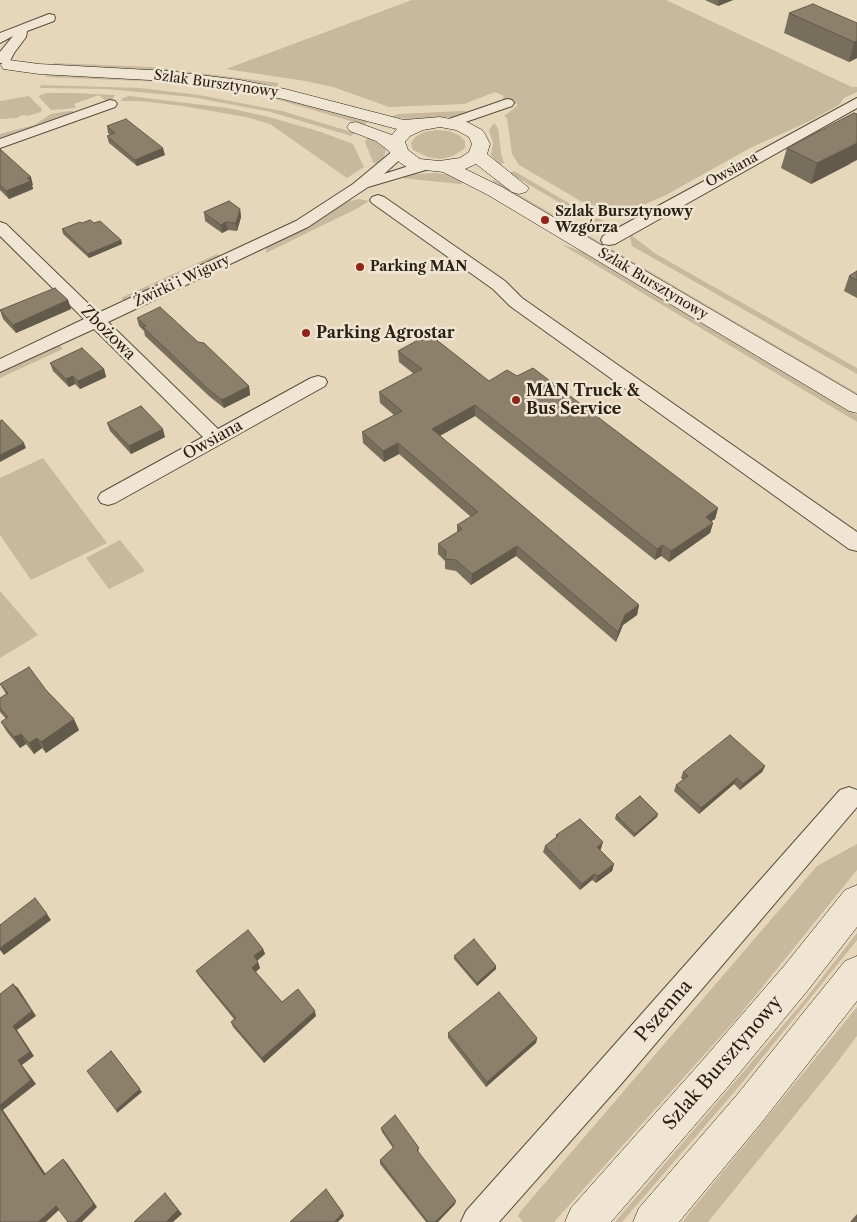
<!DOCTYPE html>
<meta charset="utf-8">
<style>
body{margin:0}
canvas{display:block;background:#e7d7ba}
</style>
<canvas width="857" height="1222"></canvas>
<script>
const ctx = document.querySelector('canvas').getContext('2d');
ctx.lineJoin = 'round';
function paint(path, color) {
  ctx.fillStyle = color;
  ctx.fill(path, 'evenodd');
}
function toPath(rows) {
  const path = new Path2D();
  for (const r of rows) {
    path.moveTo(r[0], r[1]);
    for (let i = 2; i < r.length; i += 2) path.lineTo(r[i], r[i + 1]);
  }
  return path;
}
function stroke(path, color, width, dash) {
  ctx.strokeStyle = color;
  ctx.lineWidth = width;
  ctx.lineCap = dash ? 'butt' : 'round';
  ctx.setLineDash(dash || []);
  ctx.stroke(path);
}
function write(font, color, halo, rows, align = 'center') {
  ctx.font = font + ' "Libre Caslon Text",serif';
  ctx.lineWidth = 5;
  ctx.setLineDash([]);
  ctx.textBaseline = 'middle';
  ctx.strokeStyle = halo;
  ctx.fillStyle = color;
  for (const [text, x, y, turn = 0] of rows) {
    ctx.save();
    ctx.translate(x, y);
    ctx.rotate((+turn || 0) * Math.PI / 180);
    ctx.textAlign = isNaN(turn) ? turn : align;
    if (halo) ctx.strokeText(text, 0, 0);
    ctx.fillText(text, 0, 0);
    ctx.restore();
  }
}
paint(toPath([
 [412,0,666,0,852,87,857,87,857,92,844,98,839,105,810,121,750,148,666,195,616,217,591,207,519,165,512,154,507,118,504,116,518,105,502,98,504,96,495,92,464,104,389,107,333,87,305,81,226,69],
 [54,63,152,67,279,83,277,86,262,85,170,72,53,66],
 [47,74,165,80,237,89,281,98,368,122,364,125,279,100,235,91,164,82,46,77],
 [41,85,140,88,199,95,282,111,355,133,351,136,271,112,192,97,106,89,40,88],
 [47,93,74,93,115,95,112,101,106,101,99,95,74,104,76,108,51,110,38,96],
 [29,96,42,109,41,112,28,116,22,115,17,118,0,119,0,101],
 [129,96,228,108,269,117,321,132,353,144,364,167,347,178,270,124,246,117,183,106,140,101,121,101,123,98],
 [69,111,73,111,74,113,0,141,0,134,34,125,51,114],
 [464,111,470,112,454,117,410,119,390,117,398,114],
 [494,123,498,128,501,153,504,163,500,165,491,155,493,143,489,130],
 [436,130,449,131,459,135,465,141,465,148,453,156,441,159,428,157,413,150,411,143,415,137,424,132],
 [368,136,386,149,384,158,378,165,373,162,365,142],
 [514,171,584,212,615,226,596,224,509,173],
 [437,173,449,175,467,182,460,184,401,178,414,174],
 [494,180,857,393,857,395,492,181],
 [359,199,369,201,356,209,266,253,266,248,312,225,346,202],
 [631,235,656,254,857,368,857,374,632,246,630,237],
 [561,244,583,252,857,415,857,422],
 [217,254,220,256,124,301,121,298],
 [60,345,63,349,0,378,0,373],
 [43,458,107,543,31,580,0,535,0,478],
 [120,540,145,571,109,589,86,558],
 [0,591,38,635,0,658],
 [857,844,857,870,738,1017,554,1222,523,1222,518,1216,520,1212,817,866],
 [857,933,857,940,742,1083,622,1222,615,1222,803,1002],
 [857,1007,857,1036,833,1068,708,1222,682,1222]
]), '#c7b89e');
const minor = toPath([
 [49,14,54,15,55,18,54,21,27,31,26,37,14,53,9,63,0,63,0,52,13,36,0,43,0,33,49,14],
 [857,98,857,108,615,244,609,245,603,244,601,240,603,236,857,98],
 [507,99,512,100,514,103,512,106,451,127,446,126,444,123,446,120,507,99],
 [110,100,115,101,117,104,115,107,0,148,0,139,110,100],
 [399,148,404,150,407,153,384,174,424,161,429,163,432,166,429,169,368,187,308,227,108,322,218,429,311,378,318,376,325,378,327,382,325,386,115,503,108,505,101,503,98,498,101,493,203,437,94,329,0,372,0,359,84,319,0,236,0,222,6,224,98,313,296,221,353,184,394,150,399,148],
 [378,195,384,197,505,281,522,298,857,532,857,551,849,549,510,306,493,289,372,203,370,200,372,197,378,195],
 [849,787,857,790,857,807,622,1083,499,1222,461,1222,466,1211,600,1061,840,790,849,787]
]);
const secondary = toPath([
 [9,60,39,64,168,71,240,80,285,89,404,120,440,117,467,122,482,130,485,134,490,144,487,154,529,188,526,192,519,194,512,192,476,164,465,169,502,187,857,395,857,413,849,411,488,195,443,172,408,168,392,157,389,151,376,141,350,131,347,127,350,123,356,122,392,135,397,129,283,99,240,90,168,81,39,74,3,69,1,65,3,61,9,60],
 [440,127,456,130,469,137,472,144,469,152,460,158,439,161,420,159,408,150,405,142,410,136,423,130,440,127],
 [857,885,857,927,808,990,727,1088,611,1222,565,1222,571,1208,701,1062,784,966,845,890,857,885],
 [857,956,857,1001,762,1122,679,1222,633,1222,639,1208,736,1096,845,961,857,956]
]);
stroke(minor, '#594e3e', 2);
stroke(secondary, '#2a2115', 1);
paint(minor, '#efe5d2');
paint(secondary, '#efe5d2');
paint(toPath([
 [705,0,733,0,718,6],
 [789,13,857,23,857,58,849,62,784,33],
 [107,126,165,155,137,166,109,143,107,136,110,135,108,133],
 [787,148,850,164,811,184,781,168],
 [0,149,33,185,32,185,33,189,9,199,0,190],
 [240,209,241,217,237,231,228,230,222,233,205,221,204,212],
 [82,223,94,223,121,240,122,244,89,258,63,234,62,229],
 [857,271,857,298,844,291,849,276],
 [68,300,71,309,16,333,3,319,0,310],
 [137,318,198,342,249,386,250,395,224,408,210,397,145,336,144,331,139,326],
 [398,351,489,381,718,508,715,519,711,521,713,523,710,533,669,562,661,556,655,560,475,416,440,436,639,605,637,615,623,625,616,642,516,556,471,585,456,571,445,569,445,561,438,554,438,544,457,532,457,525,471,517,399,454,384,462,363,443,362,432,394,415,380,403,379,392,414,374,399,362],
 [50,363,104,369,106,377,80,389,75,384,69,387,53,371],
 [107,423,165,437,131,454,110,431],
 [0,684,46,690,79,730,46,753,42,748,34,754,26,744,20,748,7,732,1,722,6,719,0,712,0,698,6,694],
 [765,766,762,772,740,790,734,784,699,814,674,791,676,785,683,780,681,778,683,772],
 [616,815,657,817,634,837,615,819],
 [556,835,601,849,600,850,614,864,612,871,596,883,592,880,580,890,543,852,545,846,556,837],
 [263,949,265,954,257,961,260,968,256,972,282,1002,316,1016,264,1063,233,1027,231,1022,234,1019,199,976,196,971],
 [454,956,496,969,477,986,454,959],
 [448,1033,537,1038,536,1043,486,1087,448,1038],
 [381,1128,419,1148,418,1153,455,1204,438,1222,426,1222,380,1164,380,1160,393,1148,382,1132],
 [857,1214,857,1222,850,1222]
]), '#786e5c');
paint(toPath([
 [719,0,733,0,718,6],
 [857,41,857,58,849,62,854,42],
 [857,143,857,160,811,184,817,163],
 [163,148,165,155,137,166,135,160],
 [31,177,33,185,32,185,33,189,9,199,6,191,27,178],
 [240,209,241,217,237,231,236,223],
 [226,222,228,230,222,233,221,225],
 [121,240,122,244,89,258,88,254],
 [68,300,71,309,16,333,13,325],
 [104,369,106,377,80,389,78,381],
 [73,376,75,384,69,387,66,379],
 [249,386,250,395,224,408,222,400],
 [475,405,475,416,432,440,432,429],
 [163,429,165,437,131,454,129,446],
 [24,443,26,448,0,462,0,455],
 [398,443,399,454,384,462,383,451],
 [718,508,715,519,703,527,706,517],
 [713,523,710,533,669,562,671,551],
 [663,545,661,556,655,560,657,549],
 [517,546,516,556,471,585,472,574],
 [639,605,637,615,623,625,616,642,618,632,625,615],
 [74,719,79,730,46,753,41,742],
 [21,734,26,744,20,748,14,737],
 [37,738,42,748,34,754,29,743],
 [765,766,762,772,740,790,743,784],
 [737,778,734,784,699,814,701,808],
 [658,814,657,817,634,837,635,834],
 [603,842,601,849,595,853,597,847],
 [614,864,612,871,596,883,598,876],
 [594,874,592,880,580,890,582,884],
 [47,914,51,920,4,955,0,950,0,948],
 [263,949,265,954,255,962,254,956],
 [258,962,260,968,254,973,252,968],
 [496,966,496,969,477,986,477,983],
 [13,984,18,988,36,1016,17,1030,34,1056,22,1065,36,1084,3,1110,49,1179,44,1175,0,1108,0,1105,18,1060,13,1026],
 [315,1011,316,1016,264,1063,262,1058],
 [537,1038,536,1043,486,1087,487,1082],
 [111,1051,142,1092,117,1113,116,1110],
 [63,1159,67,1163,97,1207,82,1222,75,1222],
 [165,1193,182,1214,173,1222,166,1222],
 [456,1201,455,1204,438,1222,435,1222],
 [56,1206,60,1209,46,1222,38,1222],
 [343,1213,344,1216,338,1222,334,1222]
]), '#625a4b');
const building = toPath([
 [813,4,857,23,857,41,854,42,789,13,813,4],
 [854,113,857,114,857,143,817,163,787,148,854,113],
 [126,119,163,148,135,160,107,136,115,133,107,126,126,119],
 [0,149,31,177,27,178,31,181,6,191,0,185,0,149],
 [229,201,240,209,236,223,226,222,221,225,204,213,204,212,229,201],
 [90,220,94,223,100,221,121,240,88,254,62,229,80,222,82,223,90,220],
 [857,271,857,280,849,276,857,271],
 [55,288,68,300,13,325,0,310,55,288],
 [160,307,198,342,204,343,249,386,222,400,208,389,143,327,146,326,137,318,160,307],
 [429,334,489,381,507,370,517,376,533,368,718,508,706,517,713,523,671,551,663,545,657,549,475,405,432,429,639,605,625,615,618,632,517,546,472,574,456,560,445,559,446,551,438,544,462,529,457,525,478,512,398,443,383,451,362,432,402,411,379,392,422,369,398,351,429,334],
 [82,348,104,369,78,381,73,376,66,379,50,363,82,348],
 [141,406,163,429,129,446,107,423,141,406],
 [2,420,24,443,0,455,0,421,2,420],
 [29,667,46,690,74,719,41,742,37,738,29,743,21,734,14,737,1,722,8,717,0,708,0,698,8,693,0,684,29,667],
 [730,735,765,766,743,784,737,778,701,808,676,785,688,776,683,772,730,735],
 [640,796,658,814,635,834,616,815,640,796],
 [580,819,603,842,597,847,614,864,598,876,594,874,582,884,545,846,558,836,556,835,580,819],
 [35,898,47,914,0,948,0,925,35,898],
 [248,930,263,949,254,956,258,962,252,968,282,1002,298,989,315,1011,262,1058,231,1022,236,1018,196,971,248,930],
 [474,939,496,966,477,983,454,956,474,939],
 [13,984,32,1011,13,1026,30,1052,18,1060,31,1080,0,1105,0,994,13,984],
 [499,992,537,1038,487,1082,448,1033,499,992],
 [111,1051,140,1089,116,1110,87,1071,111,1051],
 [0,1108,44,1175,63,1159,94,1204,75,1222,68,1222,56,1206,38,1222,0,1222,0,1108],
 [395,1115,419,1148,417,1150,456,1201,435,1222,428,1222,380,1160,394,1147,381,1128,395,1115],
 [326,1189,343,1213,334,1222,290,1222,326,1189],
 [165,1193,178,1210,166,1222,134,1222,165,1193],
 [857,1217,857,1222,853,1222,857,1217]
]);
paint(building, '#8c806b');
stroke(building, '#625a4b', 1);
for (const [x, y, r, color] of [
 [545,220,5,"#8f2418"],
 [360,267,5,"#8f2418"],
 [306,333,5,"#8f2418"],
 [516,400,5,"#8f2418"]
]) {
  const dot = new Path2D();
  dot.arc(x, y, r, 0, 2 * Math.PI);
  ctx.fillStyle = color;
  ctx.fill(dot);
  stroke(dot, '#efe5d2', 2);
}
write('14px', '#2a2115', '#efe5d2', [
 ["Szlak Bursztynowy",216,84,8],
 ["Owsiana",732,170,-29],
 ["Żwirki i Wigury",182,281,-25],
 ["Szlak Bursztynowy",653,284,31]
]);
write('bold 14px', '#2a2115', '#efe5d2', [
 ["Szlak Bursztynowy",555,212],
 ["Wzgórza",555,228],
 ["Parking MAN",370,267]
], 'left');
write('16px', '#2a2115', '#efe5d2', [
 ["Zbożowa",108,333,45],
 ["Owsiana",213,440,-29]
]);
write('bold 16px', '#2a2115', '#efe5d2', [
 ["Parking Agrostar",316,333],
 ["MAN Truck &",526,391],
 ["Bus Service",526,409]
], 'left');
write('19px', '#2a2115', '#efe5d2', [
 ["Pszenna",664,1011,-49],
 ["Szlak Bursztynowy",723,1063,-49]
]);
</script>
